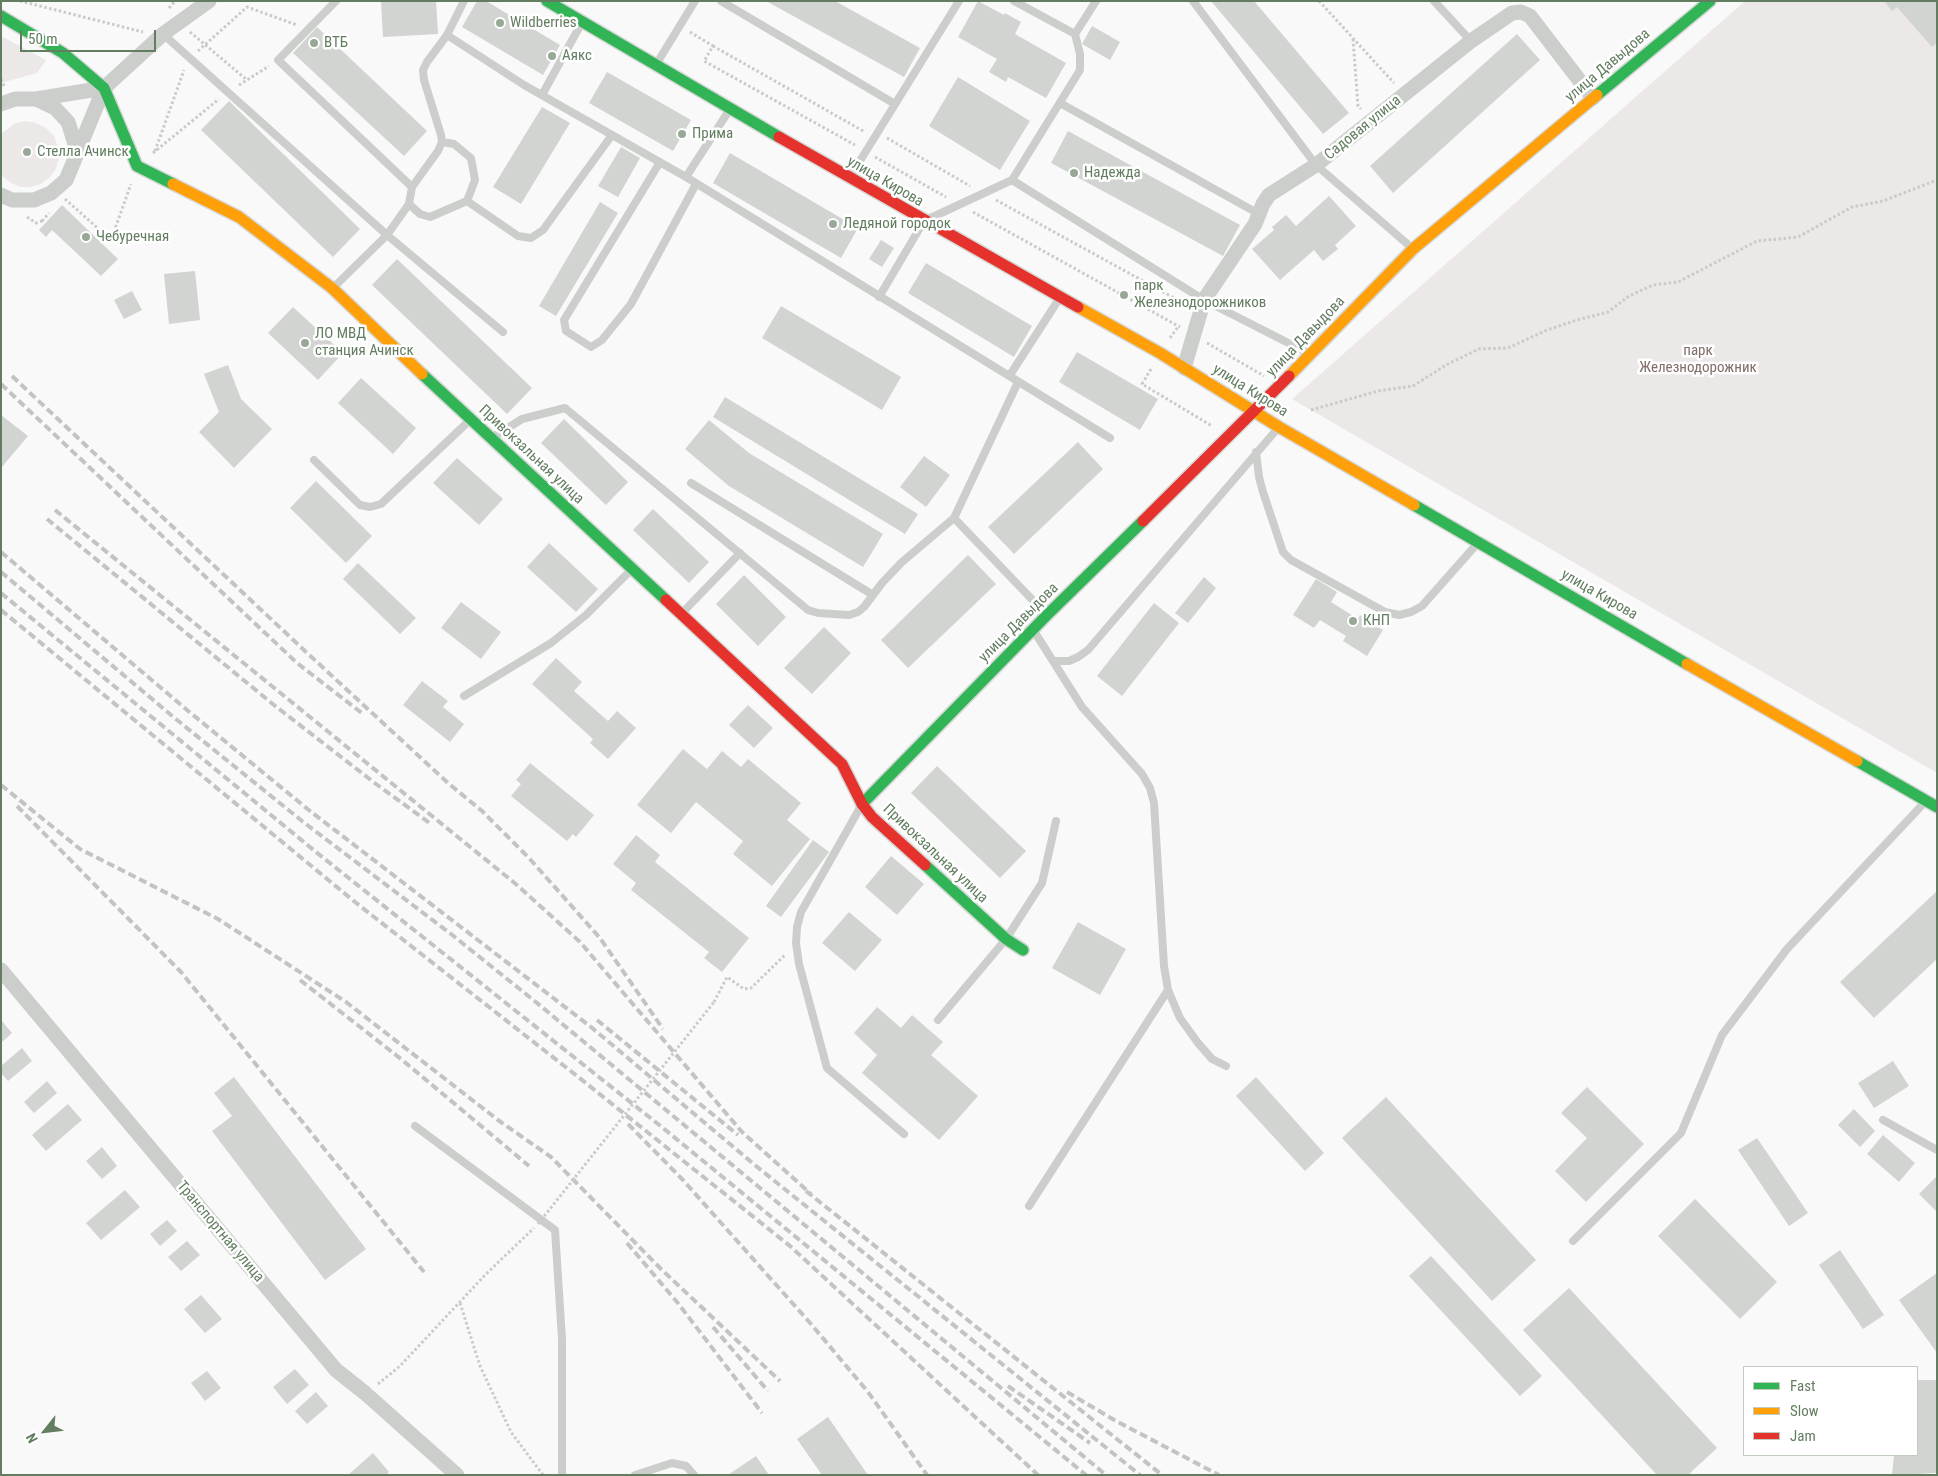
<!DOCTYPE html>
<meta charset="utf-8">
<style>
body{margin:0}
#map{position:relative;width:1938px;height:1476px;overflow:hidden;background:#f9f9f9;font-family:"Roboto Condensed",sans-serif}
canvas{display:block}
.frame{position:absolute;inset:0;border:2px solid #637d60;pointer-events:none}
.legend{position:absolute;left:1743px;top:1366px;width:175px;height:90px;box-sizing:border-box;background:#fff;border:1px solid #c1cbbf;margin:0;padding:6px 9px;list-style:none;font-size:15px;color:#637d60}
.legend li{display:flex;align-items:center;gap:10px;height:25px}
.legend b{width:25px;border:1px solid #c1cbbf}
.north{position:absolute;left:20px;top:1406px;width:50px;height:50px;-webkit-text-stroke:4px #fff;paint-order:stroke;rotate:241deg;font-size:14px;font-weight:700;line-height:20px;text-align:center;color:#637d60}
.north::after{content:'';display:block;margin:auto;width:18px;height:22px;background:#637d60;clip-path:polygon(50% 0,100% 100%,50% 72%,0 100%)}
.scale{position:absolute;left:20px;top:30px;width:136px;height:22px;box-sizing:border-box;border:2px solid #637d60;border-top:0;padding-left:6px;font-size:15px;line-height:18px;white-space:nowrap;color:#637d60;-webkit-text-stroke:4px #fff;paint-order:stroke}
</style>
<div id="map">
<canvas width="1938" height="1476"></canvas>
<div class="frame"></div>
<ul class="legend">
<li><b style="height:6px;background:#30b455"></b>Fast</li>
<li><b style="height:6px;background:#ff9f0a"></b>Slow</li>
<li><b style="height:6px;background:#e5322d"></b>Jam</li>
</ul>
<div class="north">N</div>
<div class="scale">50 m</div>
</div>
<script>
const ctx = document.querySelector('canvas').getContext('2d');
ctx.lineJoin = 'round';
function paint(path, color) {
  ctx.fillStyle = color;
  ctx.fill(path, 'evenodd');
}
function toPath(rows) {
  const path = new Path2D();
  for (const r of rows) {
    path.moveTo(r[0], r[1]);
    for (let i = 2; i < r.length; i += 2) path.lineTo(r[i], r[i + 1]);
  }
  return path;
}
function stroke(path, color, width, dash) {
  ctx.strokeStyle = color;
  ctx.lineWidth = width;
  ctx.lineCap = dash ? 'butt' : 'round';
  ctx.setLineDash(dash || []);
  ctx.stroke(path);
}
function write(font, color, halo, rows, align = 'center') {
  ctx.font = font + ' "Roboto Condensed",sans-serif';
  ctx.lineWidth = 5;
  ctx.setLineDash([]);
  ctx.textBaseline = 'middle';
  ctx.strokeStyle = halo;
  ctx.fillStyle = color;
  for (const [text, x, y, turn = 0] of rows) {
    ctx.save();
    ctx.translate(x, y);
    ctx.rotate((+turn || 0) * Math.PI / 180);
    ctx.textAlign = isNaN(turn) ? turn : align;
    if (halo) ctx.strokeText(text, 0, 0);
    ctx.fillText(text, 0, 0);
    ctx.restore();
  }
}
paint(toPath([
 [1745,1,1937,1,1937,773,1292,399],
 [1,36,46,60,37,73,1,83],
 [25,121,36,123,46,128,54,136,58,147,59,158,56,169,50,177,41,184,31,187,21,187,11,183,1,175,1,134,14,124]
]), '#ece8e7');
paint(toPath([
 [381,1,436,1,438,34,383,37],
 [477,1,486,1,560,45,543,75,462,27],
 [766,1,835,1,920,48,904,77],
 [978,1,1004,15,1005,13,1021,22,1015,34,1066,63,1046,98,1008,77,1006,82,989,72,997,59,958,37],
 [1211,1,1254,1,1349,113,1323,134],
 [1884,1,1937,1,1937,43,1932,47,1897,7,1892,11],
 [1092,26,1120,42,1110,60,1082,44],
 [317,27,427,131,404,156,293,53],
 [1517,34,1540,60,1393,193,1370,166],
 [607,72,691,120,673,151,589,103],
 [958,77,1030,121,1000,170,929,126],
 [229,101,360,229,333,257,201,130],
 [542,107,570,123,521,204,493,187],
 [1068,131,1240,225,1223,256,1051,163],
 [621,147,640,158,618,197,598,186],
 [730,153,858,228,841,258,713,183],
 [1329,196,1356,226,1335,245,1338,249,1323,261,1314,250,1280,280,1252,249,1274,230,1272,227,1286,215,1296,226],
 [600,202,618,213,556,316,539,306],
 [62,205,118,259,101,276,52,230,46,237,39,230],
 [881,240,894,248,882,267,869,259],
 [397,259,532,388,507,414,372,285],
 [926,263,1032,326,1014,357,908,293],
 [195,271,200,320,169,324,164,274],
 [132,291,142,310,124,319,114,300],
 [781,306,901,377,882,410,762,338],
 [293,307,343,353,318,380,268,333],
 [1077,352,1158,399,1140,430,1059,382],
 [228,365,241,399,272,429,234,468,199,432,219,412,204,374],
 [361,378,416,428,393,454,338,403],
 [725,397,918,514,905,534,713,417],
 [1,415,28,436,1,468],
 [564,419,628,482,606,505,541,443],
 [709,420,749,453,883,534,863,567,729,486,685,449],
 [1078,442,1103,469,1014,554,988,527],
 [924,456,950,475,926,507,900,487],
 [457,458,503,499,479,525,433,483],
 [316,481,372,536,346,563,290,508],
 [653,509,709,562,689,583,633,530],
 [549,543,598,589,576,612,527,567],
 [968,555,996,584,908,668,881,640],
 [358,563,416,618,400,634,343,579],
 [744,575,786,617,758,646,716,604],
 [1204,577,1216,588,1188,623,1175,613],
 [1316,579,1337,592,1331,602,1358,619,1360,615,1383,630,1367,656,1343,641,1346,636,1320,620,1314,628,1293,615],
 [461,602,501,632,481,659,441,628],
 [1154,603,1179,623,1122,696,1097,676],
 [824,627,851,653,812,694,784,668],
 [556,658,582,682,574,691,608,721,617,711,636,728,608,759,590,743,593,739,532,684],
 [422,681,448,701,443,707,464,724,450,742,403,705],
 [748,705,773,728,754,748,729,725],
 [683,749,707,769,722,751,741,767,748,759,801,803,787,820,810,839,772,886,733,854,743,841,696,802,671,833,637,805],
 [530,763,594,815,576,837,573,834,567,841,511,796,521,784,516,780],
 [937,766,1026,851,1000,878,911,793],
 [636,835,660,855,655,862,749,938,722,972,704,958,709,952,631,890,636,883,613,864],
 [813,840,829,852,781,917,766,906],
 [891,856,924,884,897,915,865,887],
 [1937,891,1937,959,1874,1018,1840,982],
 [849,912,882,940,855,971,822,943],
 [1078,922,1126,949,1100,995,1052,968],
 [877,1007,901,1028,912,1015,943,1042,931,1055,978,1096,939,1140,862,1073,877,1055,854,1033],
 [1,1020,12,1033,1,1043],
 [22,1048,32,1061,8,1081,1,1073,1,1066],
 [1893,1061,1909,1086,1874,1108,1858,1083],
 [234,1077,366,1249,325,1280,212,1131,232,1116,214,1093],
 [1256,1077,1324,1153,1305,1171,1236,1096],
 [47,1081,57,1093,34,1113,24,1102],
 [1587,1087,1644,1144,1586,1202,1555,1171,1587,1138,1561,1113],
 [1386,1097,1536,1260,1492,1301,1342,1138],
 [68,1104,82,1120,46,1151,32,1135],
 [1854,1109,1875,1131,1860,1147,1838,1125],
 [1883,1135,1915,1163,1899,1182,1867,1154],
 [1757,1138,1808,1213,1789,1226,1738,1150],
 [102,1147,117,1166,102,1179,86,1161],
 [1937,1176,1937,1212,1919,1194],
 [125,1190,140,1207,101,1240,86,1223],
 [1695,1199,1777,1282,1740,1319,1658,1236],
 [167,1220,177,1231,160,1246,150,1234],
 [187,1241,200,1255,181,1271,168,1257],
 [1840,1250,1884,1315,1863,1329,1819,1265],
 [1431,1256,1542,1376,1520,1396,1409,1276],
 [1937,1273,1937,1353,1899,1300],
 [1569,1288,1717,1448,1688,1475,1657,1475,1523,1330],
 [201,1295,222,1319,205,1333,184,1309],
 [295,1369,309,1385,287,1404,273,1387],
 [207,1371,221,1388,205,1401,191,1383],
 [1917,1380,1937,1380,1937,1473,1892,1475,1894,1455,1917,1455],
 [316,1392,328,1406,307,1424,295,1411],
 [828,1417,868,1475,822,1475,797,1439],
 [373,1453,389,1472,386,1475,348,1475],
 [756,1456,769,1475,728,1475]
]), '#d2d4d1');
const fast = toPath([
 [547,1,779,137],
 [1,16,63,53,104,88,137,166,173,184],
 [1597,95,1710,1],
 [422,374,666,600],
 [1414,505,1687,664],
 [1857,761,1937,807],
 [862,804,1047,615,1143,521],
 [925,865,1006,939,1023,950]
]);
const slow = toPath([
 [173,184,239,217,332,288,422,374],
 [1078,307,1160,353,1279,427,1414,505],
 [1289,376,1413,249,1597,95],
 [1687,664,1857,761]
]);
const jam = toPath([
 [779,137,1078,307],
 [1143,521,1289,376],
 [666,600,842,764,862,804,872,817,925,865]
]);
stroke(fast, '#d5d7d5', 14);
stroke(slow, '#d5d7d5', 14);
stroke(jam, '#d5d7d5', 14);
stroke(toPath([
 [20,1,143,32],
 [1319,1,1394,83],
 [169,8,175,1],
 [190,32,247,80],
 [690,32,713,46,704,61,855,145],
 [1353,39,1358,106,1361,109],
 [713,46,865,132],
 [198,51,247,7,297,25],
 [1,79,5,88],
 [239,85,269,66],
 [887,138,970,186],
 [155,151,184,70],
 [153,153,219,99],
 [875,157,946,197],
 [65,199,111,240,131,184],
 [996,200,1174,298],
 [973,212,1180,327],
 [27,217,36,223,42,221,42,219],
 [42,221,49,213],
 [1170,338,1178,327],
 [1207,343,1264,376],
 [1151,369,1142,384,1212,426],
 [1311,410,1378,391,1413,386,1446,365,1479,349,1508,348,1547,330,1577,320,1608,312,1629,296,1653,285,1678,282,1757,241,1798,237,1852,207,1883,201,1937,180],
 [714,1002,727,977,744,989,751,988,786,954],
 [460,1303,480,1366,511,1432,543,1475],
 [378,1384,400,1366,486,1274,534,1228]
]), '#c9cbc9', 3, [2.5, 2.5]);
stroke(toPath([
 [336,1,278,60,412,187],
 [721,1,895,104],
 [1193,1,1316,165,1412,248],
 [1434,1,1471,41],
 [163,34,387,235,503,332],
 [1075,34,1096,1],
 [447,35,524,85,686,177,1110,438],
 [657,63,695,1],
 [542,95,581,24],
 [1060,103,1259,214],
 [442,142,454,144,471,158,475,180,467,201],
 [660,162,564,320,566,331,591,347,602,340,631,304,696,184],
 [686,177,730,109],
 [850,177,959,1],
 [1012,180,1204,300,1308,353],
 [409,204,420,214,430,217,467,201,518,236,531,238,543,230,612,135],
 [334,287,387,235,409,204,412,187,438,151,442,142,441,135,424,80,423,70,427,62,447,35,464,1],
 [879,297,924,221,1012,180,1080,70,1080,54,1075,34,1014,1],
 [1010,375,1059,299],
 [492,438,522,419,565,408,808,610,818,613,849,615,858,612,864,607,882,583,902,562,954,518,1018,382],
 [1256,452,1259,477,1263,492,1283,552,1291,560,1385,612,1399,615,1411,612,1422,606,1476,545],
 [314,460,360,505,370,507,381,504,469,421],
 [691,483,873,595],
 [954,518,1046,614],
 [683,612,740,553],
 [1034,631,1082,707,1142,774,1150,788,1154,803,1164,966,1168,990,1180,1018,1198,1043,1212,1059,1226,1066],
 [1054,661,1069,661,1078,657,1088,650,1278,428],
 [464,696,551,643,586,615,631,570],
 [861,806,801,912,797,927,796,943,799,964,827,1068,904,1134],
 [938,1020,1006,939,1042,883,1056,821],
 [1883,1120,1937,1150],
 [415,1126,555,1230,562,1339,562,1475],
 [1029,1206,1168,990],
 [1573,1241,1681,1133,1722,1035,1787,949,1925,802],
 [635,1475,672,1463,686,1466,694,1475]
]), '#cccecc', 8);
stroke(toPath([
 [36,99,104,88],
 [1,104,15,99,36,99,55,108,68,122,75,144,74,161,66,180,51,193,34,200,12,200,1,195],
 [74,161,104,88,163,34,209,1],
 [1184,368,1204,300,1255,224,1263,204,1269,195,1316,165,1471,41,1512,13,1521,12,1530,16,1593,98],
 [1,970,336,1370,365,1393,457,1475]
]), '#cccecc', 15);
stroke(fast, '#30b455', 11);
stroke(slow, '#ff9f0a', 11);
stroke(jam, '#e5322d', 11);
stroke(toPath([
 [12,376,305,651,448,783,482,811,529,858,600,938,663,1029],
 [1,384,297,663,363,714],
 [55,510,517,885,580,942,742,1132,811,1194],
 [47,519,274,705,376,784,431,824],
 [1,552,187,710,310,811,591,1027,756,1166,1140,1475],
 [1,572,177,720,302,821,451,934,537,1003,1106,1475],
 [1,593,316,852,663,1128,1086,1475],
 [1,610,355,902,577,1076,790,1246,1038,1475],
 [1,785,80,849,218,919,346,1002,498,1120,551,1157,661,1269,780,1381],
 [17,806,181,972,424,1272],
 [300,980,401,1059,529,1166],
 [597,1020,738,1135],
 [628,1124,682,1179,811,1324,868,1392,927,1475],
 [806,1191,1162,1475],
 [627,1243,677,1302,762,1413],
 [713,1327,768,1391],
 [1008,1386,1090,1443],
 [1067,1392,1116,1421,1219,1475]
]), '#c2c4c2', 4, [8, 4]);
stroke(toPath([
 [538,1224,714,1002]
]), '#c9cbc9', 3, [2.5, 2.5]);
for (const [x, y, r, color] of [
 [500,23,5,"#98a896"],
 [314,43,5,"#98a896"],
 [552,56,5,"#98a896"],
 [682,134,5,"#98a896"],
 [27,152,5,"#98a896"],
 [1074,173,5,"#98a896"],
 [833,224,5,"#98a896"],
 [86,237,5,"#98a896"],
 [1124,295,5,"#98a896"],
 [305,343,5,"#98a896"],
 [1353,621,5,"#98a896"]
]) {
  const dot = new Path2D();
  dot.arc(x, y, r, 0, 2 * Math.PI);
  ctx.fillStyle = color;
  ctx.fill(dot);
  stroke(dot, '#fff', 2);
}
write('15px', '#637d60', '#fff', [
 ["Wildberries",510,23],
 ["ВТБ",324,43],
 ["Аякс",562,56],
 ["Прима",692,134],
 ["Стелла Ачинск",37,152],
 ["Надежда",1084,173],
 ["Ледяной городок",843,224],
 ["Чебуречная",96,237],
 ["парк",1134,286],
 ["Железнодорожников",1134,303],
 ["ЛО МВД",315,334],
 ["станция Ачинск",315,351],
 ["КНП",1363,621]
], 'left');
write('15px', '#637d60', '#fff', [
 ["улица Давыдова",1608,66,-40],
 ["Садовая улица",1363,128,-39],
 ["улица Кирова",885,182,30],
 ["улица Давыдова",1306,337,-46],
 ["улица Кирова",1250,391,32],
 ["Привокзальная улица",531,455,43],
 ["улица Кирова",1599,595,30],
 ["улица Давыдова",1019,623,-45],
 ["Привокзальная улица",935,854,43],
 ["Транспортная улица",220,1232,50]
]);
write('15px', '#806e68', '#fff', [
 ["парк",1698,351],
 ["Железнодорожник",1698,368]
]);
</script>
